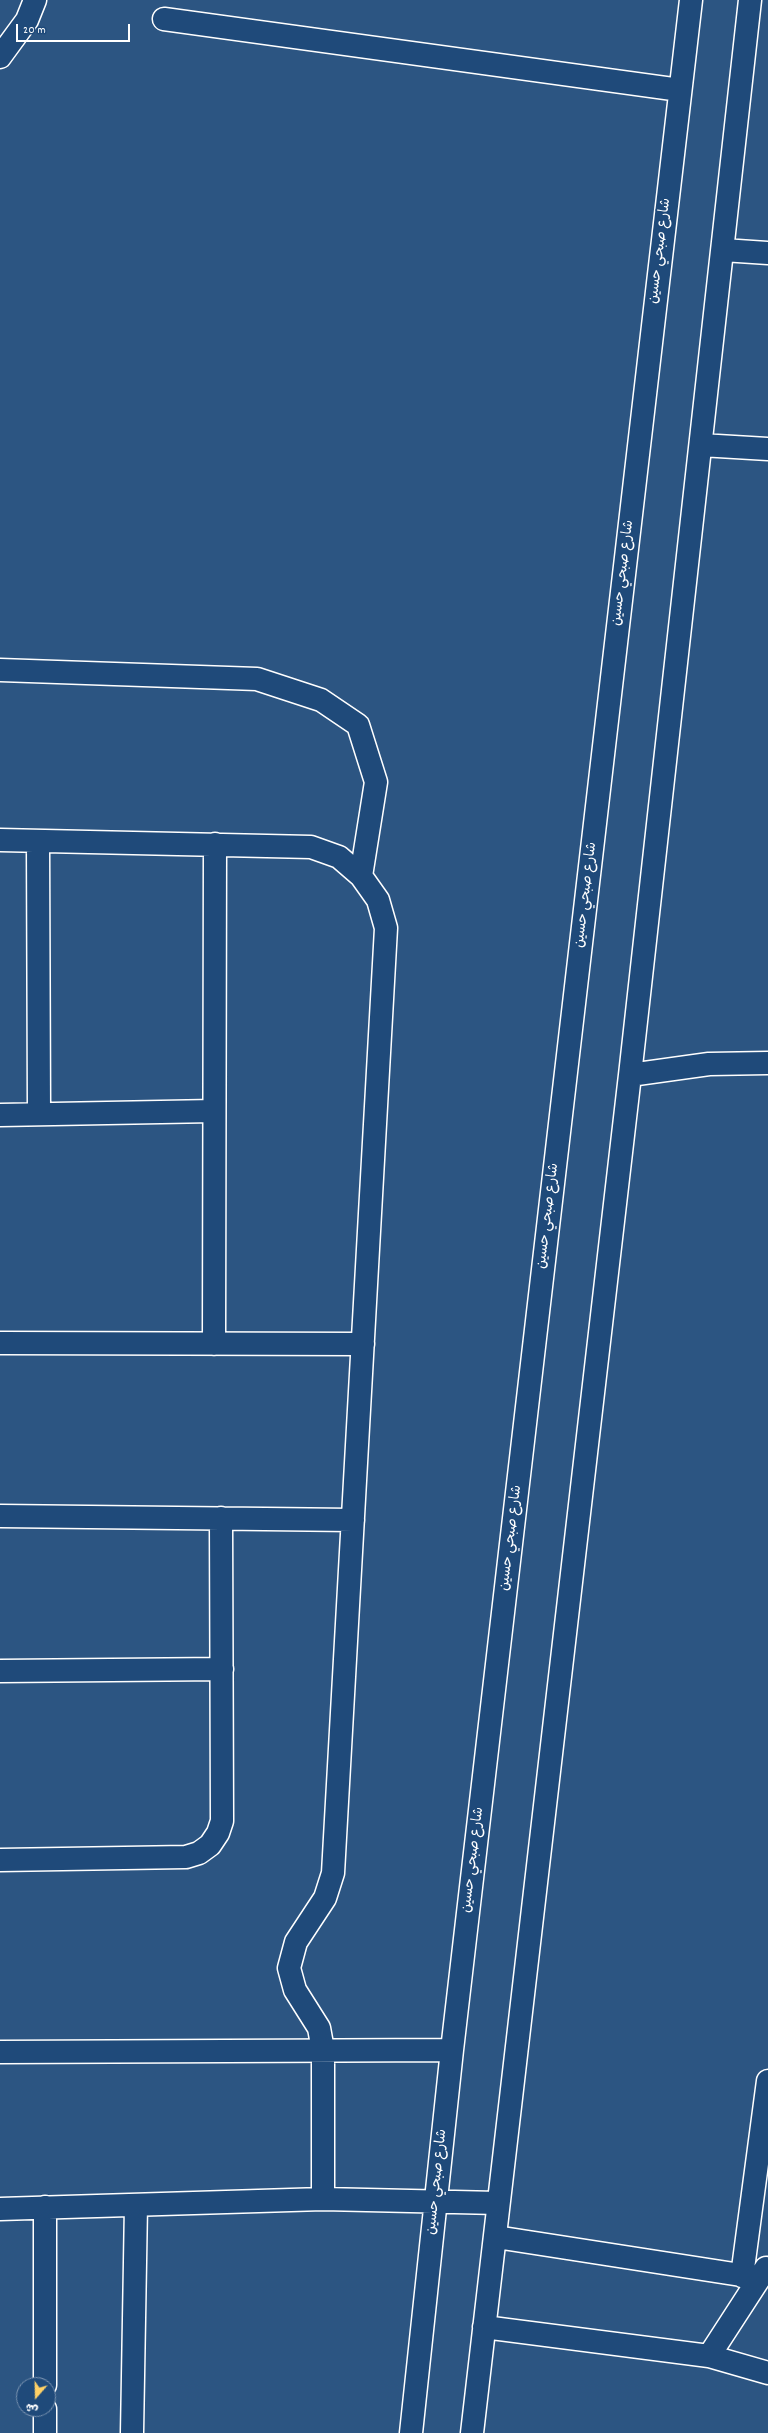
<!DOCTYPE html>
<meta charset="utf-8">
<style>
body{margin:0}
#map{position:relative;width:768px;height:2433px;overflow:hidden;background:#2c5582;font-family:Dekko,"Playpen Sans Arabic",sans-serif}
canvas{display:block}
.north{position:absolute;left:16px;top:2377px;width:40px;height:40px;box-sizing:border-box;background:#1f4a7a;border:1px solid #7992af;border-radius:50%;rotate:200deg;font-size:11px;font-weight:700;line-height:16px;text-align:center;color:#fff}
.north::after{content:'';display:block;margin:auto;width:14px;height:18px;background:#ffd166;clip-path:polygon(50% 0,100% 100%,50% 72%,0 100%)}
.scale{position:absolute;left:16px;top:24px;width:114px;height:18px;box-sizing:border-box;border:2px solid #fff;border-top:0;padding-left:5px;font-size:12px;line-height:14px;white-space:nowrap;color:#fff;-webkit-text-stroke:3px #1f4a7a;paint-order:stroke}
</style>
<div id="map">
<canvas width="768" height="2433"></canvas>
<div class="north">ش</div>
<div class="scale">20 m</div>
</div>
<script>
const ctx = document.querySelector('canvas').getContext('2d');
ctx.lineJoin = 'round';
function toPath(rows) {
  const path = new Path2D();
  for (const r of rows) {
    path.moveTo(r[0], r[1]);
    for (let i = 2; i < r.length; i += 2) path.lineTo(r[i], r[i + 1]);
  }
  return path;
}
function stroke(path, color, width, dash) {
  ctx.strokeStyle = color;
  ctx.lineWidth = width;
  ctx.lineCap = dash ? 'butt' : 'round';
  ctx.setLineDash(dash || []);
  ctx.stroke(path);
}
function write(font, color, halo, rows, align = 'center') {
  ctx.font = font + ' Dekko,"Playpen Sans Arabic",sans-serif';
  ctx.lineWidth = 3;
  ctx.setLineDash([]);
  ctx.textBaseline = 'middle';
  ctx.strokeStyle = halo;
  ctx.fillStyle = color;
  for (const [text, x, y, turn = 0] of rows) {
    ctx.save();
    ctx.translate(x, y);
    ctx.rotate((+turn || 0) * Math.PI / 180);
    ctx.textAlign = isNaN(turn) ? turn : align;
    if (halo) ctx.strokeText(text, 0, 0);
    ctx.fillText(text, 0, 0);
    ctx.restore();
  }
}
const minor = toPath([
 [164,19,680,90],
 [0,57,27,20,35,0],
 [723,250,768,253],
 [701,445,768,449],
 [0,670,257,679,321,700,358,725,376,782,361,876],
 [0,840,311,847,339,857,361,876,378,900,386,928,333,1873,325,1898,296,1942,289,1968,295,1990,319,2028,323,2050,323,2199],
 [38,841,39,1114],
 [630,1075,709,1064,768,1063],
 [0,1115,214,1111],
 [0,1343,363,1344],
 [214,1344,215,844],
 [0,1516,353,1520],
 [0,1671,222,1669],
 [0,1860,186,1857,199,1853,210,1845,218,1833,222,1821,221,1518],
 [0,2052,452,2050],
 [45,2207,45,2385],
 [0,2209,323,2199,498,2203],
 [496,2237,760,2278],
 [742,2276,768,2081],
 [484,2327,709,2356,768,2373],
 [709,2356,766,2268],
 [45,2409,45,2433],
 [132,2433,136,2205],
 [411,2433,452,2050,691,0],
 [472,2433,630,1075,750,0]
]);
stroke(minor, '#fff', 25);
stroke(minor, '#1f4a7a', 22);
write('14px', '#fff', '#1f4a7a', [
 ["شارع صبحي حسين",661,251,-83],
 ["شارع صبحي حسين",624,573,-83],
 ["شارع صبحي حسين",587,895,-83],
 ["شارع صبحي حسين",549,1216,-83],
 ["شارع صبحي حسين",512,1538,-83],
 ["شارع صبحي حسين",474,1860,-83],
 ["شارع صبحي حسين",438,2182,-84]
]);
</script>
